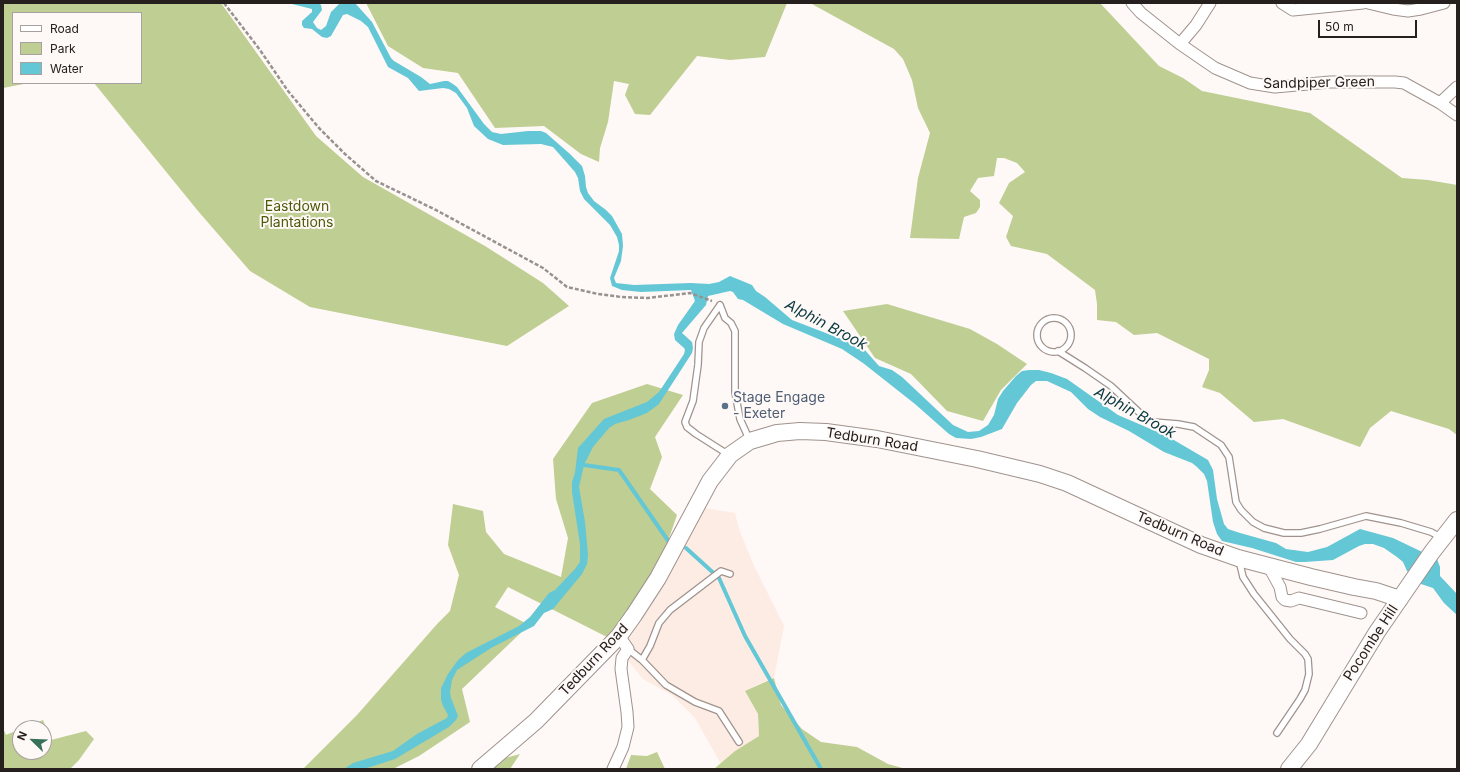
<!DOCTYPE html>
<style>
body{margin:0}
#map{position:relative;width:1460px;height:772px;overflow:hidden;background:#fef8f6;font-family:Inter,sans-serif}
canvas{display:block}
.frame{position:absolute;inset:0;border:4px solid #25201e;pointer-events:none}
.legend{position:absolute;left:12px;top:12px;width:130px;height:72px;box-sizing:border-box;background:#fef8f6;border:1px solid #a7a2a0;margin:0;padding:5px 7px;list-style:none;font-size:12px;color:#25201e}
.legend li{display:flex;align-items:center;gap:8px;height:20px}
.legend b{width:20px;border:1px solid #a7a2a0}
.north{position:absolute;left:12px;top:720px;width:40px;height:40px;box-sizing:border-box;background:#fef8f6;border:1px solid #a7a2a0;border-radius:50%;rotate:293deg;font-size:11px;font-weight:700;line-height:16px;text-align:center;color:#25201e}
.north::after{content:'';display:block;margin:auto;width:14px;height:18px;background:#37715a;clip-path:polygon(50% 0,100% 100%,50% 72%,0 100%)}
.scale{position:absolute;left:1318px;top:20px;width:99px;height:18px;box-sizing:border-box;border:2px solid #25201e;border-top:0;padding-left:5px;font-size:12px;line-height:14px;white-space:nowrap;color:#25201e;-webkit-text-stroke:3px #fef8f6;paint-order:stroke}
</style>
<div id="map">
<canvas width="1460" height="772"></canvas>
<div class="frame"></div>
<ul class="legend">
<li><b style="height:5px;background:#fff"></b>Road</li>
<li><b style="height:11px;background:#bfce92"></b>Park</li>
<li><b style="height:11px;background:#63c7d6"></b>Water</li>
</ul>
<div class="north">N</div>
<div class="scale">50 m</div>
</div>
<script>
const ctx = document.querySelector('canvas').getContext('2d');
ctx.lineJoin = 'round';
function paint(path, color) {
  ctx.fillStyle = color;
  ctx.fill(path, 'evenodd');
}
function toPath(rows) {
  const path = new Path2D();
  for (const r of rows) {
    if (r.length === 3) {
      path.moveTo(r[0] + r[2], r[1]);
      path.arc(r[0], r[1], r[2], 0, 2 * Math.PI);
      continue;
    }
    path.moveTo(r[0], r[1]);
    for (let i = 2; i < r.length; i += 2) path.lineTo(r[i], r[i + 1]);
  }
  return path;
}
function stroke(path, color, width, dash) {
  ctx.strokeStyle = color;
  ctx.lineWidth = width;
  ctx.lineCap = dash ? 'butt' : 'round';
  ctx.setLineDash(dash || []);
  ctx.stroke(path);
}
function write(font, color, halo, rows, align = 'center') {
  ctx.font = font + ' Inter,sans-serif';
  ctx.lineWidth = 4;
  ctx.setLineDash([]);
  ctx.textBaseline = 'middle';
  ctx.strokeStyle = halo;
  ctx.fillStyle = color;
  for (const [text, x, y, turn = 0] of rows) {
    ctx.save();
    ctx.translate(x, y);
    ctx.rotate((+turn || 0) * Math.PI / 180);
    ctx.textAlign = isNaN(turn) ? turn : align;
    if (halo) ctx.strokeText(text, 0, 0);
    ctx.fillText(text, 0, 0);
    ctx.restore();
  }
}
paint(toPath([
 [704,508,735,513,739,529,754,566,784,626,774,678,763,682,745,691,758,714,759,736,735,751,721,764,695,718,672,695,643,679,617,647,657,593]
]), '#fdece3');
paint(toPath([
 [3,3,221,3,316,136,363,177,485,246,543,283,569,306,507,346,310,307,250,271,198,211,94,83,141,83,141,13,13,13,13,83,29,83,3,88],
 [366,3,787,3,765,57,730,60,697,56,650,115,635,114,625,95,629,84,614,81,608,122,600,148,599,162,581,154,544,126,495,128,458,73,423,68,388,46],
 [810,3,1100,3,1159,66,1183,78,1202,91,1310,113,1402,178,1428,180,1457,185,1457,435,1449,429,1391,411,1370,428,1360,447,1283,419,1254,422,1220,393,1202,387,1209,370,1209,359,1157,333,1134,335,1116,322,1097,320,1097,304,1095,290,1047,254,1011,246,1006,237,1013,216,999,203,1009,183,1025,172,1017,163,1004,158,997,158,994,176,978,178,970,191,980,200,980,207,976,213,964,217,959,239,910,238,918,178,930,133,918,108,912,80,903,59,894,49],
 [887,304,970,329,997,344,1027,364,1001,390,983,421,947,411,911,374,875,358,843,311],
 [647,384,683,395,655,437,662,457,650,489,677,515,660,564,631,615,607,637,508,587,495,607,529,625,462,689,470,722,419,756,393,769,303,769,357,715,438,623,450,611,459,575,448,545,453,504,483,511,486,532,504,554,561,577,568,538,556,499,553,459,592,403],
 [774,678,781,705,802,729,821,742,857,747,888,764,906,769,714,769,735,751,759,736,758,714,745,691],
 [43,720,51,740,86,731,94,739,79,760,70,769,3,769,3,728,6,735,20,729,20,752,44,752,44,728,23,728],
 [657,752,665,769,626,769,631,755,647,756],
 [520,754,510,769,488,769,498,760]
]), '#bfce92');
paint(toPath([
 [288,3,319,3,321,5,322,10,313,22,317,28,321,30,326,26,331,12,340,3,355,3,372,22,391,58,394,61,421,77,430,84,444,81,448,81,453,84,457,87,484,124,492,132,501,134,528,131,541,131,546,133,570,154,582,166,585,176,586,187,588,193,594,201,606,210,612,216,622,234,623,246,621,261,614,278,616,283,634,285,691,283,709,284,719,282,730,276,752,285,756,291,765,297,792,320,857,345,864,349,879,366,892,370,902,377,953,425,968,432,979,431,988,425,994,415,998,399,1003,391,1016,376,1022,371,1029,370,1039,370,1051,373,1067,379,1118,415,1167,436,1208,460,1213,470,1217,499,1224,524,1228,529,1240,533,1276,543,1286,549,1308,552,1327,547,1360,529,1393,538,1437,559,1440,567,1440,576,1457,594,1457,615,1444,603,1433,588,1421,584,1407,571,1403,562,1397,557,1384,548,1373,544,1365,544,1359,546,1333,560,1305,562,1296,562,1252,548,1222,541,1217,534,1213,522,1207,481,1204,474,1197,467,1192,463,1164,452,1129,431,1100,417,1088,409,1071,392,1047,381,1036,381,1031,385,1017,403,1002,429,981,437,971,439,956,438,949,434,915,404,863,363,842,349,783,324,743,300,738,299,733,292,730,291,708,296,706,305,682,333,692,342,693,348,692,353,659,404,647,413,629,420,615,424,609,428,593,447,584,465,579,487,585,522,588,555,587,564,582,574,553,609,544,613,534,626,491,648,457,670,452,680,450,692,451,698,458,716,456,720,449,727,395,759,364,769,344,769,353,763,393,751,417,734,447,718,448,715,443,706,441,700,441,688,448,674,458,660,466,653,519,626,530,617,549,593,555,590,575,569,580,562,580,544,572,492,572,482,575,473,578,448,604,419,647,402,659,392,684,354,685,350,684,348,675,340,674,334,678,325,695,301,691,290,641,292,622,290,612,286,610,278,619,251,619,245,617,237,610,225,584,199,580,191,578,178,575,172,553,147,541,144,503,145,488,139,474,126,467,108,456,93,449,89,443,88,419,91,408,78,388,67,368,27,361,21,347,14,343,15,331,36,327,38,322,37,312,29,304,28,302,25,302,21,312,12,312,9]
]), '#63c7d6');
stroke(toPath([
 [581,463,584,465,619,470,669,542],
 [686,548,719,578,745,636,821,769]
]), '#63c7d6', 4);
const lane = toPath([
 [720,305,704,328,699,342,698,365,693,401,685,422,687,427,696,434,729,455],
 [720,305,725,318,731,323,735,331,735,392,740,419,750,441],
 [1054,335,17],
 [1058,351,1085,368,1111,386,1142,415,1153,422,1178,424,1194,427,1221,445,1229,457,1236,502,1241,510,1253,522,1264,528,1284,533,1301,533,1320,529,1366,516,1401,523,1431,532,1442,538],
 [1239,560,1243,577,1254,594,1290,639,1305,654,1308,659,1309,674,1305,690,1300,699,1277,733],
 [628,649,642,660,666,685,695,702,719,711,739,742],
 [642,660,650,646,659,623,670,610,721,571,730,574]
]);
const street = toPath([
 [1132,3,1141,13,1180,44,1215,68,1250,83,1275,87,1330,82,1395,82,1404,83,1440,103,1457,87],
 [1282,3,1293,10,1363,3],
 [1368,3,1393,9,1408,11,1421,9,1444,3],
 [1180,44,1196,25,1210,3],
 [1440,103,1457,115],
 [1268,565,1280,587,1282,597,1285,600,1291,601,1299,598,1361,613],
 [613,769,623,747,628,727,627,712,621,669,622,658,628,649,619,636]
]);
const secondary = toPath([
 [480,769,536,721,619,636,634,615,658,578,710,481,730,455,750,441,777,433,800,431,826,432,877,439,977,459,1040,474,1067,483,1201,545,1238,558,1311,577,1354,587,1376,591,1400,599],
 [1289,769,1309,744,1377,632,1432,552,1457,520]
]);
stroke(lane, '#a0938d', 8);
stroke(street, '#a0938d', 13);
stroke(secondary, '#a0938d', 18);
stroke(toPath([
 [224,3,260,50,288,91,319,128,345,154,376,181,436,210,543,268,567,287,598,294,621,297,648,298,690,293,712,301]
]), '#979290', 2.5, [4, 2]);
stroke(lane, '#fff', 5.5);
stroke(street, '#fff', 11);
stroke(secondary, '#fff', 16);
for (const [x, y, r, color] of [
 [725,406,4,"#5c6f8a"]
]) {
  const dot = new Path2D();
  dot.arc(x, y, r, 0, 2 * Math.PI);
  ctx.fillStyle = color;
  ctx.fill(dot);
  stroke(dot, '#fef8f6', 1.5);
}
write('14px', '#25201e', '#fef8f6', [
 ["Sandpiper Green",1319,83,-1],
 ["Tedburn Road",872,440,9],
 ["Tedburn Road",1180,534,23],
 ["Pocombe Hill",1371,643,-57],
 ["Tedburn Road",594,660,-47]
]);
write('14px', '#4d5b0a', '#fef8f6', [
 ["Eastdown",297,207],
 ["Plantations",297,223]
]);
write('14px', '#4e5e75', '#fef8f6', [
 ["Stage Engage",733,398],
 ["- Exeter",733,414]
], 'left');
write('italic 15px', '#083940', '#fef8f6', [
 ["Alphin Brook",826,325,28],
 ["Alphin Brook",1135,413,29]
]);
</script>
